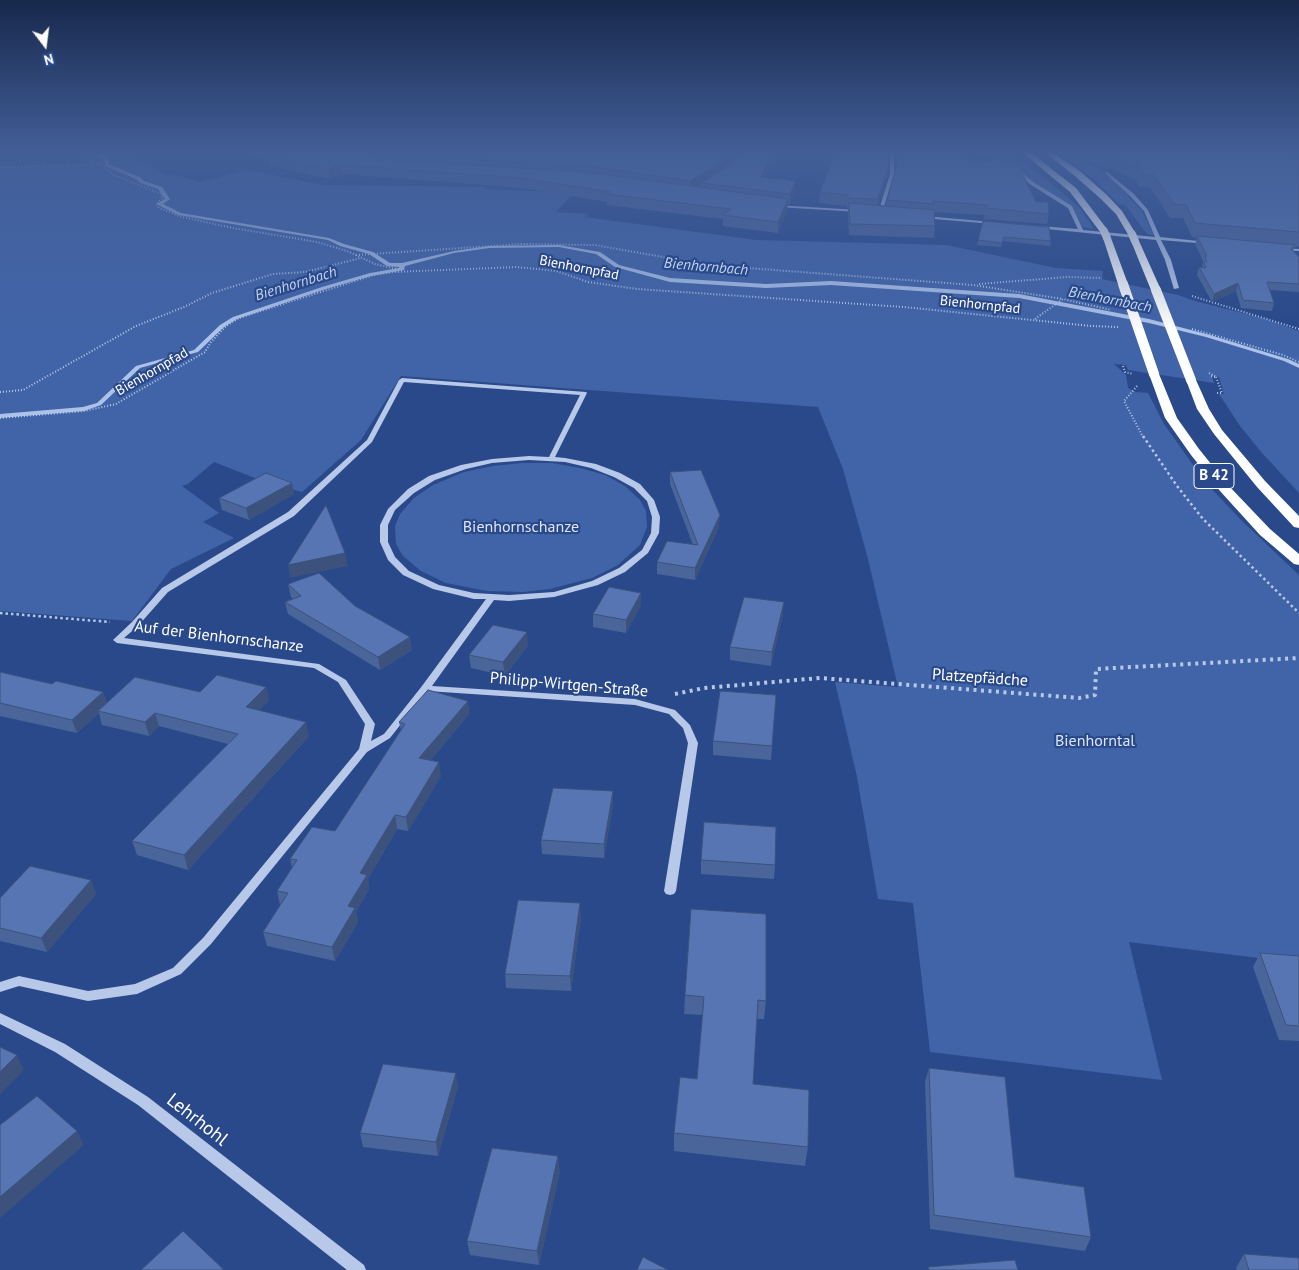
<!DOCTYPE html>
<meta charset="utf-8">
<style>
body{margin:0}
#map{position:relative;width:1299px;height:1270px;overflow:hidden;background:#29498a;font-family:"PT Sans",sans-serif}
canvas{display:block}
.north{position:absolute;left:20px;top:20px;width:50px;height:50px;-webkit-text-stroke:4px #29498a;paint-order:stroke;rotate:165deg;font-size:14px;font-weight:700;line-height:20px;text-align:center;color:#fff}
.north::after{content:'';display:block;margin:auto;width:18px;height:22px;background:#fff;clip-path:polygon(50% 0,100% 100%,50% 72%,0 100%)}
</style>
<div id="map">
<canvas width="1299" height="1270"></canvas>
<div class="north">N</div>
</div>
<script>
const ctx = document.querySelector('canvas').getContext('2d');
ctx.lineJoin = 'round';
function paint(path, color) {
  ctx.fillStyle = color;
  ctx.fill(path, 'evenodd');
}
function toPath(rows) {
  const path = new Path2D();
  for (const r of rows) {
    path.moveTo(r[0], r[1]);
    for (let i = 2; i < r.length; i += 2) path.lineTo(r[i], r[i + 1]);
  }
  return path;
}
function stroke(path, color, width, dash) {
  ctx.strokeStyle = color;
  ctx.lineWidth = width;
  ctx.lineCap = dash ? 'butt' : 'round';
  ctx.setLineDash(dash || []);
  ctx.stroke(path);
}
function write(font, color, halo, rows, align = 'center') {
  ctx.font = font + ' "PT Sans",sans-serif';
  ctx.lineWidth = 4.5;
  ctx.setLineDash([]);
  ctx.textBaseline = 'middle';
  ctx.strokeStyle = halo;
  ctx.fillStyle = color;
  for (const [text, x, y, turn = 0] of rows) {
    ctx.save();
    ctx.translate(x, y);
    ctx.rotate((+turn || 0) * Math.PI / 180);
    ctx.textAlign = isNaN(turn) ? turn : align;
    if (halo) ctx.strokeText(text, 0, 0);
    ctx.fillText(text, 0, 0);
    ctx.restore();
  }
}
paint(toPath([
 [109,152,123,152,167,175,179,176,199,182,247,170,323,185,486,187,485,189,562,192,574,193,556,212,589,214,585,217,756,240,946,245,1056,268,1103,271,1102,279,1178,295,1195,301,1266,319,1299,331,1299,493,1262,453,1240,426,1219,394,1224,394,1219,377,1212,376,1214,383,1128,370,1126,365,1114,364,1126,375,1128,388,1136,392,1148,393,1164,424,1205,482,1243,522,1299,575,1299,963,1129,942,1162,1080,930,1052,913,903,878,899,857,777,835,682,898,687,867,555,843,469,818,407,401,376,361,440,302,492,265,482,214,462,188,484,182,486,219,513,203,522,234,538,171,569,132,621,0,611,0,166,18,167,94,164,77,156],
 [966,152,1009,152,1045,178,1079,207,1094,229,1082,227,1073,207,1035,183,1014,166,992,156],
 [1055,152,1067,152,1097,167,1114,181,1142,211,1154,235,1147,234,1125,205,1119,204,1095,180],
 [1073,152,1098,152,1101,157,1106,158,1114,168,1103,167],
 [522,463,552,463,580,468,605,475,625,486,640,500,646,511,647,527,640,545,618,565,592,578,550,589,523,592,487,591,446,583,421,571,403,556,396,544,395,526,400,514,414,498,433,485,464,472,493,466]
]), '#4164a8');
paint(toPath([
 [102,152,107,152,103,156,109,161,108,164,140,177,144,181,162,187,170,199,163,204,181,213,329,238,344,244,373,252,390,263,402,263,454,251,489,246,559,245,600,252,619,265,670,278,766,284,831,281,1019,294,1149,319,1210,335,1288,359,1299,364,1299,368,1284,361,1206,337,1149,323,1019,298,831,285,766,288,670,282,615,267,596,254,559,247,489,248,454,253,405,266,404,270,371,276,326,289,237,319,224,327,198,352,140,368,101,405,84,411,0,418,0,414,83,407,97,403,136,366,194,350,220,325,233,317,322,287,370,273,399,268,399,267,387,266,369,254,340,246,328,240,178,215,158,205,158,203,165,199,158,189,140,183,136,179,105,166,105,161,98,156,102,152]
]), '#acc2e9');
stroke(toPath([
 [0,167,100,164,114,175,161,194,163,198,156,204,159,208,182,217,233,228,317,242,347,251,375,264,402,270],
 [356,255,522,244,595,245,708,265,973,285,1063,299],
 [979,284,1067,277,1102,278],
 [1192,296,1299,329],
 [1035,319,1063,299,1111,310],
 [1192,329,1283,355,1299,362],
 [1123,366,1125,372,1133,374],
 [1209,373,1216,377,1210,376],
 [1216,377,1222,393,1217,393],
 [1137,386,1124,401,1143,437],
 [0,392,23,390,136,326,184,307,212,293,273,274,305,272,361,258],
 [0,418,84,411,116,404,205,352,211,342,226,326,239,318,374,275,394,272,517,267,556,271,588,282,637,289,904,307,1091,326,1118,327]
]), '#b7c8e9', 2, [1, 2]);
stroke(toPath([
 [1143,436,1177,486,1203,519,1299,613],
 [0,613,110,622]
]), '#b7c8e9', 2.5, [2.5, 3]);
stroke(toPath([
 [675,694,704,688,820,678,1079,698,1095,695,1096,669,1299,658]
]), '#b7c8e9', 4, [3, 4.5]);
paint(toPath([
 [890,152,894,152,894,174,882,213,880,214,878,213,890,174,890,152],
 [993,158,1013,166,1035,183,1072,206,1083,230,1155,237,1144,211,1130,196,1105,173,1106,171,1134,194,1148,210,1160,237,1208,242,1210,243,1208,244,1161,240,1171,260,1179,288,1174,289,1165,260,1156,240,1037,228,1037,227,1039,226,1078,229,1068,208,1031,185,1011,168,993,160,993,158],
 [775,205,859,210,861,211,859,212,777,207,775,206,775,205],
 [924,216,993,222,995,223,993,224,922,218,922,216,924,216],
 [1283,248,1299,249,1299,251,1281,250,1281,248,1283,248],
 [402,378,586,392,587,393,555,457,565,458,596,464,620,473,640,484,654,500,660,517,659,533,648,553,625,572,598,585,554,597,509,601,494,600,432,686,635,699,675,710,690,725,698,743,676,891,674,894,670,895,666,894,664,891,688,743,683,728,669,714,635,705,427,691,390,738,367,752,211,944,181,974,137,994,88,1001,19,986,0,992,0,982,19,976,88,991,135,984,173,968,203,938,359,749,365,724,338,682,314,668,117,643,113,640,132,622,162,588,288,512,367,440,399,380,402,378],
 [404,382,580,395,549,457,529,456,492,459,461,465,429,476,408,489,388,509,380,525,380,542,388,560,403,575,433,589,474,599,486,599,422,686,384,734,371,741,375,724,346,680,319,664,124,638,138,626,168,592,294,516,372,442,404,382],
 [529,460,565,462,591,468,614,477,634,488,647,501,652,517,651,533,642,550,619,568,592,581,554,592,509,595,474,593,439,585,409,571,395,557,388,542,388,525,395,510,414,493,435,480,466,469,492,463,529,460],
 [0,1013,65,1044,148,1097,364,1265,366,1270,347,1270,138,1105,55,1052,0,1024,0,1013]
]), '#b7c8e9');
paint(toPath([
 [1022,152,1030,152,1076,188,1107,229,1107,233,1101,233,1070,192,1022,152],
 [1044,152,1052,152,1081,172,1107,195,1122,211,1136,234,1135,236,1129,236,1116,214,1101,199,1075,176,1044,152],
 [1104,236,1111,238,1128,284,1126,286,1120,286,1118,284,1103,238,1104,236],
 [1135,238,1139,241,1161,290,1159,292,1153,292,1151,290,1131,241,1135,238],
 [1154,371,1159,374,1177,418,1199,449,1228,485,1270,529,1299,554,1299,565,1294,564,1260,535,1220,491,1191,455,1165,418,1149,374,1154,371],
 [1191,377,1196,380,1209,409,1222,430,1265,481,1299,516,1299,528,1294,527,1257,487,1214,434,1197,409,1186,380,1191,377]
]), '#fff');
stroke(toPath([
 [1104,231,1107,238],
 [1132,234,1135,241]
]), '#fff', 8);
stroke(toPath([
 [1123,284,1154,374],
 [1156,290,1191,380]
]), '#fff', 10);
paint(toPath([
 [243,152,739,152,728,166,777,154,765,178,795,192,790,204,788,204,787,210,778,233,723,226,723,219,607,205,607,202,524,188,342,174,330,179,271,166,270,160],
 [831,152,889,152,888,174,878,205,886,206,887,200,896,168,896,152,958,152,966,160,1036,202,1049,214,1047,224,984,219,985,215,934,212,935,226,934,238,849,235,848,214,848,208,847,208,847,206,819,203,820,192,832,162],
 [1098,152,1299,152,1299,246,1298,247,1295,247,1293,251,1299,257,1299,292,1270,290,1274,303,1272,311,1241,308,1236,291,1212,302,1197,275,1199,267,1202,268,1203,261,1195,244,1197,238,1192,237,1183,218,1170,218,1150,187,1140,187,1134,178,1119,174,1106,158,1101,157],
 [983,221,1051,241,1050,246,1003,241,1001,247,977,245],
 [670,472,719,527,695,580,657,574,657,562,693,545,670,484],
 [294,494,249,520,222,510,219,498],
 [288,584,412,650,380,670,288,614,285,602,293,599,291,597],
 [641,605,626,633,593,627,593,614],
 [783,614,771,666,730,660,730,647],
 [528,645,505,676,471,668,469,655],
 [0,672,52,684,103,692,107,703,200,692,266,687,269,700,259,710,309,736,188,870,137,855,132,841,228,744,159,726,149,736,102,725,99,713,77,733,0,716],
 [776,695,771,760,713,755,713,741],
 [468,701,469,714,431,760,441,776,408,831,397,829,368,879,369,889,356,912,358,922,335,961,267,946,263,932,280,905,277,891,292,868,290,859,335,831,401,731,399,722],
 [613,805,604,858,542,854,541,840],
 [701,860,775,865,774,879,701,874],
 [91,880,96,894,47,952,0,941,0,898],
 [581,917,571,991,506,988,505,974],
 [1260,953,1299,956,1299,1041,1279,1040,1253,967],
 [685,995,766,1001,764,1019,757,1019,753,1084,808,1147,805,1166,674,1151,674,1133,697,1079,703,1015,684,1014],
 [929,1068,1015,1177,1091,1237,1085,1251,930,1229,925,1082],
 [458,1087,438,1156,363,1147,360,1133],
 [560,1171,539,1265,470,1255,467,1241],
 [1244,1254,1299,1270,1237,1270,1236,1268]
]), '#4a6599');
paint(toPath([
 [731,152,739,152,724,171,701,183,701,185,690,191,690,181],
 [773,152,778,152,777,154,760,187,761,177],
 [889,164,888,174,877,210,878,199],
 [340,165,342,174,330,179,328,169],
 [796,181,795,192,790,204,790,194],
 [788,199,787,210,778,233,778,222],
 [1238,283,1236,291,1212,302,1214,294],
 [292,483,294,494,249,520,246,508],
 [720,515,719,527,695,580,695,568],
 [345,553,348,566,290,578,288,565],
 [641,593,641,605,626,633,626,620],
 [784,602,783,614,771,666,772,652],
 [527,632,528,645,505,676,503,662],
 [410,637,412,650,380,670,378,657],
 [266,687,269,700,250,720,246,707],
 [103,692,108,705,98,711,99,713,77,733,72,720],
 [468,701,469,714,421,772,419,758],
 [155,713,159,726,149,736,145,722],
 [306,722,309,736,188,870,184,855],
 [439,762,441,776,408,831,406,817],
 [613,791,613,805,604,858,604,844],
 [395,815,397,829,368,879,369,889,356,912,358,922,335,961,332,947,360,873],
 [91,880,96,894,47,952,41,938],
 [580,903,581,917,571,991,570,976],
 [17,1055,24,1070,0,1094,0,1072],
 [456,1073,458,1087,438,1156,436,1142],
 [77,1131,84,1145,0,1218,0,1197],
 [558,1156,560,1171,539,1265,537,1251]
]), '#3c527d');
const building = toPath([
 [276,152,359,152,398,161,587,172,788,199,778,222,723,215,731,209,606,194,611,192,523,178,340,165,328,169,270,156,280,154,276,152],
 [385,152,731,152,724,161,690,181,587,166,398,155,385,152],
 [741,152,773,152,761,177,796,181,790,194,701,183,729,165,741,152],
 [832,152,889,152,889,164,878,199,848,198,848,195,820,192,833,159,832,152],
 [897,152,958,152,966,160,1014,162,1018,165,1036,202,1048,202,1049,214,986,208,987,205,933,201,934,204,887,200,897,164,897,152],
 [1114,152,1282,152,1299,160,1299,232,1195,223,1186,205,1174,204,1153,174,1143,174,1137,165,1122,162,1114,152],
 [849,203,934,210,935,226,850,224,849,203],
 [983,221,1049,227,1051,241,1004,237,1002,243,978,240,983,221],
 [1197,236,1295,245,1291,249,1299,257,1299,284,1267,282,1274,303,1243,300,1238,283,1214,294,1199,267,1206,268,1204,262,1207,262,1205,256,1207,256,1197,236],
 [701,470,720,515,695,568,657,562,667,541,698,545,670,472,701,470],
 [266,473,292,483,246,508,219,498,266,473],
 [326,505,345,553,288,565,326,505],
 [319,573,355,606,410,637,378,657,285,602,301,596,288,584,319,573],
 [609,587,641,593,626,620,593,614,609,587],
 [744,597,784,602,772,652,730,647,744,597],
 [493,625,527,632,503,662,469,655,493,625],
 [0,672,52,684,56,681,103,692,72,720,0,703,0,672],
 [217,675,266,687,246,707,306,722,184,855,132,841,238,734,155,713,145,722,98,711,135,677,200,692,217,675],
 [428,690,468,701,419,758,439,762,406,817,395,815,360,873,367,875,348,906,355,908,332,947,263,932,288,893,277,891,297,860,290,859,312,827,335,831,405,724,399,722,428,690],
 [720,691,776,695,772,746,713,741,720,691],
 [553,788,613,791,604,844,541,840,553,788],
 [704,822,776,827,775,865,701,860,704,822],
 [30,866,91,880,41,938,0,928,0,898,30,866],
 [518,900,580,903,570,976,505,974,518,900],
 [691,909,766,914,766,1001,758,1000,753,1084,809,1090,808,1147,674,1133,680,1077,697,1079,704,997,685,995,691,909],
 [1260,953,1299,956,1299,1026,1286,1025,1260,953],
 [0,1047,17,1055,0,1072,0,1047],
 [383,1064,456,1073,436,1142,360,1133,383,1064],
 [929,1068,1005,1077,1015,1177,1084,1187,1091,1237,934,1215,929,1068],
 [37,1096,77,1131,0,1197,0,1125,37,1096],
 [492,1148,558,1156,537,1251,467,1241,492,1148],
 [183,1231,223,1269,222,1270,141,1270,183,1231],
 [1244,1254,1299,1258,1299,1270,1249,1270,1244,1254],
 [643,1257,668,1270,637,1270,643,1257],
 [1015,1260,1018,1270,929,1270,928,1267,1015,1260]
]);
paint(building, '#5675b2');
stroke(building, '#3c527d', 1);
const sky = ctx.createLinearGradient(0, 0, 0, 330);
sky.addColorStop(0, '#17284c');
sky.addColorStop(0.46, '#435f98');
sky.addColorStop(1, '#435f9800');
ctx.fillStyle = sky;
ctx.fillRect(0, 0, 1299, 330);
write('14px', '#fff', '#29498a', [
 ["Bienhornpfad",579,268,11],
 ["Bienhornpfad",980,305,6],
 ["Bienhornpfad",152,372,-30]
]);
write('italic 15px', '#c3d3f0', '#29498a', [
 ["Bienhornbach",706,267,5],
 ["Bienhornbach",296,284,-17],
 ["Bienhornbach",1110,300,11]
]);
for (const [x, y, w] of [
 [1214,476,40]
]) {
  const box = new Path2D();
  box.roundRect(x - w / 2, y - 12.5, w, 25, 4);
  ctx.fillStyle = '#29498a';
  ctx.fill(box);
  stroke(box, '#fff', 1);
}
write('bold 15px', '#fff', null, [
 ["B 42",1214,476]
]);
write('16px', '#dbe5f7', '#29498a', [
 ["Bienhornschanze",521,527],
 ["Bienhorntal",1095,741]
]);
write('16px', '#fff', '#29498a', [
 ["Auf der Bienhornschanze",219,637,7],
 ["Platzepfädche",980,678,4],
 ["Philipp-Wirtgen-Straße",569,685,5]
]);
write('19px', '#fff', '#29498a', [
 ["Lehrhohl",197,1120,38]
]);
</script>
